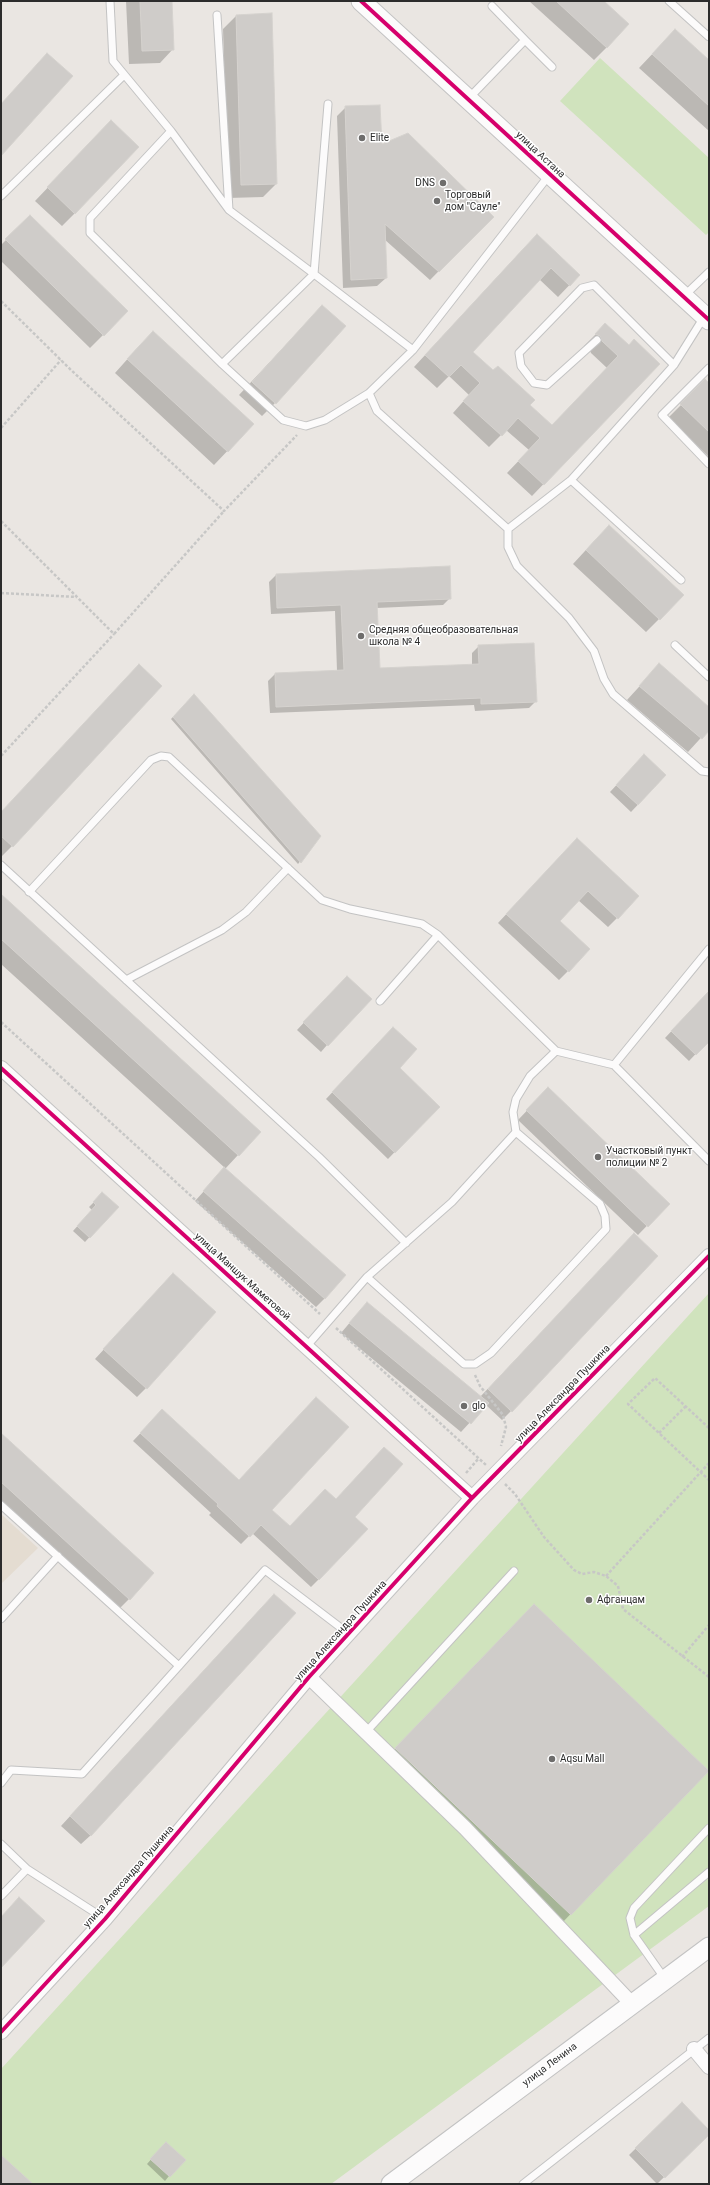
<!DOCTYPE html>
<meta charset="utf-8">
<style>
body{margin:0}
#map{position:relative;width:710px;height:2185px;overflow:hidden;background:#eae6e2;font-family:Roboto,sans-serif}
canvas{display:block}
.frame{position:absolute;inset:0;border:2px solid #2c2c2c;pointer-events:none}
</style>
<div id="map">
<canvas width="710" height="2185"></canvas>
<div class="frame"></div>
</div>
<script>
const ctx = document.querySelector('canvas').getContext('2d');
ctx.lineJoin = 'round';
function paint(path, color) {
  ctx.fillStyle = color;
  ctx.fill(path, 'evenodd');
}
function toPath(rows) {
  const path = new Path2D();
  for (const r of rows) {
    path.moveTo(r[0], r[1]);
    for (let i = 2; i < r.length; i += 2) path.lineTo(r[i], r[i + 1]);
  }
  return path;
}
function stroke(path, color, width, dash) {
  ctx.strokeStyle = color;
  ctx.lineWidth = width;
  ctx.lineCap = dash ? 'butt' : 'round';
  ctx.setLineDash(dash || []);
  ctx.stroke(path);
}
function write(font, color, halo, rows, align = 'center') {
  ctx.font = font + ' Roboto,sans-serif';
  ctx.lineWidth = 3;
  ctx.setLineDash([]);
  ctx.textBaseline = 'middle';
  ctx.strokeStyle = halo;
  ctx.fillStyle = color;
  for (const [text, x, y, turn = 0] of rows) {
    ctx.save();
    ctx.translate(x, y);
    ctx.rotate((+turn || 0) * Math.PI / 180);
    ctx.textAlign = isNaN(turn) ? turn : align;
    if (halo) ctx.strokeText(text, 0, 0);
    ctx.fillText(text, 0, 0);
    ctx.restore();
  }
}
paint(toPath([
 [1,1514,38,1548,1,1584]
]), '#e4dcd1');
paint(toPath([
 [600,58,709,158,709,232,706,235,560,101],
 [709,1293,709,1906,331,2184,1,2184,1,2069]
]), '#d0e3bd');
paint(toPath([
 [126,1,171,1,173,49,160,63,129,64],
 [529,1,603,1,607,47,594,60],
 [236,16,276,184,263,197,228,198,223,29],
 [675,30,709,61,709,131,639,68],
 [346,107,381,145,492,217,430,280,384,239,386,278,377,286,343,288,337,116],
 [98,135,75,213,62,226,35,201],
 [30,216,127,311,90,348,1,261,1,245],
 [525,247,579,275,558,297,539,279,472,352,552,426,607,368,591,353,589,348,584,346,605,325,628,346,659,364,532,496,507,473,529,450,506,430,489,447,453,413,469,395,449,376,437,388,414,367],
 [322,306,275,403,262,416,239,395],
 [140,345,253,424,214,465,115,373],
 [705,381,709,385,709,457,668,418],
 [596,539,659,619,646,632,573,564],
 [276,575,450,598,443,605,377,608,379,669,472,665,472,653,479,646,536,701,529,708,475,711,474,705,270,713,268,681,275,674,337,671,335,611,271,614,269,582],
 [659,665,709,708,709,729,688,752,627,700],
 [161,686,12,846,1,857,1,812],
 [194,695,320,836,298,864,171,719],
 [637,763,665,776,631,812,610,792],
 [568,848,617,918,608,927,578,900,559,921,568,971,559,980,498,923],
 [1,896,238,1155,225,1169,325,1298,316,1307,195,1201,225,1168,1,964],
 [340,984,327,1045,321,1052,297,1030],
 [709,991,709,1040,689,1061,665,1038],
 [386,1035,398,1068,438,1107,388,1159,326,1099],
 [539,1098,668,1204,638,1235,518,1120],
 [102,1194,117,1207,85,1242,73,1231,92,1210,89,1207],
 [625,1244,511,1411,502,1420,486,1405,461,1432,341,1333,358,1313,480,1397],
 [164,1284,146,1388,137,1397,95,1359],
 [154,1419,271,1510,289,1527,319,1579,311,1587,252,1533,241,1544,209,1515,211,1513,133,1441],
 [1,1435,129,1599,120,1608,1,1500],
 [265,1604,91,1835,81,1844,61,1826],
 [525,1614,708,1771,561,1924,387,1758],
 [682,2103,709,2131,709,2133,657,2184,629,2155],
 [162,2147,169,2176,165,2181,147,2164]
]), '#0003');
const building = toPath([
 [140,1,172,1,174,50,142,51,140,1],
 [556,1,604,1,629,24,607,48,556,1],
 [272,13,277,184,241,185,236,15,272,13],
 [675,29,709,60,709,106,652,54,675,29],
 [47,53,73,76,1,156,1,104,47,53],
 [380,105,382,144,408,133,494,217,439,272,385,224,387,278,351,280,345,106,380,105],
 [111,120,139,147,75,214,47,187,111,120],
 [30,215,128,311,104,336,5,239,30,215],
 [537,234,580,275,570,286,551,268,473,352,493,370,498,366,535,400,530,405,552,425,618,356,602,341,600,336,595,334,605,323,629,345,634,339,660,364,544,485,518,461,540,438,518,418,502,436,463,401,480,383,461,365,449,377,425,355,537,234],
 [322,305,346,326,276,404,252,382,322,305],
 [153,331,254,424,228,452,127,359,153,331],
 [705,379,709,383,709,432,680,404,705,379],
 [609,525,684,595,660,620,586,550,609,525],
 [450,566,451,599,377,602,380,668,479,664,478,645,534,643,537,702,481,704,481,698,276,707,275,673,344,670,341,605,277,608,276,574,450,566],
 [659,663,709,707,709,731,702,739,639,686,659,663],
 [139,664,162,686,13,847,1,836,1,812,139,664],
 [194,694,321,836,301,863,173,717,194,694],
 [644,754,666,775,638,805,616,785,644,754],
 [577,838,639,896,618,919,588,891,560,921,590,949,569,972,506,914,577,838],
 [1,894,261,1132,239,1156,1,939,1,894],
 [347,976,372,999,328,1046,303,1022,347,976],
 [709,991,709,1042,696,1055,671,1031,709,991],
 [393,1027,417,1049,400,1068,440,1107,395,1153,332,1092,393,1027],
 [548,1087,670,1204,648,1227,526,1110,548,1087],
 [224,1167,346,1275,325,1299,203,1191,224,1167],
 [102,1192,119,1207,90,1238,77,1226,96,1205,93,1202,102,1192],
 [634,1233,658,1256,512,1412,488,1389,634,1233],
 [173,1273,216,1312,147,1389,103,1349,173,1273],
 [367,1302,489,1403,471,1424,349,1323,367,1302],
 [316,1397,349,1427,272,1510,290,1526,325,1489,336,1499,384,1447,403,1464,355,1517,368,1529,319,1580,261,1525,250,1537,217,1506,218,1504,140,1433,162,1409,239,1480,316,1397],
 [1,1433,154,1573,130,1600,1,1482,1,1433],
 [274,1594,296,1613,91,1836,70,1816,274,1594],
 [534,1604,709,1771,571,1915,395,1748,534,1604],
 [19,1897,45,1921,1,1968,1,1917,19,1897],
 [682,2102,709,2130,709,2135,665,2178,635,2148,682,2102],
 [166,2142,186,2160,170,2177,150,2159,166,2142],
 [1,2155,33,2184,1,2184,1,2155]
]);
paint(building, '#cfccc9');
stroke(building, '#d5d2ce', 1);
const lane = toPath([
 [110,1,113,61,171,131,229,210,217,15],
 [669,1,709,37],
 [525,40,552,67],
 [468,99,525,40,492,6],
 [171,131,90,218,90,233,222,364,283,420,306,426,325,420,369,393,413,350,550,174],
 [1,196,124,75],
 [229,210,314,274,328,104],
 [683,297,709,272],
 [597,340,547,385,534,383,521,366,519,353,582,288,594,285,674,365],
 [222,364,314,274,413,350],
 [709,368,662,415,709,464],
 [369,393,377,411,508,529,508,547,517,566,569,618,594,651,604,679,613,694,702,771,709,772],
 [571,480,681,580],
 [508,529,571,480,674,365,704,317],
 [675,645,709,677],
 [1,865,319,1157,406,1243],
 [29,892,151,760,161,756,169,757,322,900,350,909,422,924,438,935,556,1051],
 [709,949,614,1065,709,1161],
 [126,980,222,930,246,912,288,868],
 [380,1001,438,935],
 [367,1277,452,1202,516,1132],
 [306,1347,367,1277,464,1364,475,1364,491,1353,606,1229,605,1216,600,1204,516,1132,513,1112,516,1099,530,1076,556,1051,614,1065],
 [1,1505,179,1666],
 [1,1619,58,1556],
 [366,1732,514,1571],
 [1,1783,11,1770,82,1774,265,1570,349,1634],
 [1,1844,27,1869,105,1919],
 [1,1896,27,1869],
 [634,1935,709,1872],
 [665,1979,634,1935,630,1918,634,1908,709,1828],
 [523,2184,709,2038]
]);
const street = toPath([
 [1,1068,472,1498],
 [309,1677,465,1828,632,2004],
 [1,2032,105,1919,309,1677,472,1498,709,1256],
 [694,2049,709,2067]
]);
const secondary = toPath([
 [361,1,709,320],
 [391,2184,709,1947]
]);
stroke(lane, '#c3c3c3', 9);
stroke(street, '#c3c3c3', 16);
stroke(secondary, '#c3c3c3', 21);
stroke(toPath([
 [1,301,71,370,224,511,297,435],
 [1,428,61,360],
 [1,521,114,634,224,511],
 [1,593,77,597],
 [1,756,114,634],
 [1,1022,320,1314],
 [336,1328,486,1465],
 [475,1375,480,1386,503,1415,506,1427,501,1446],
 [709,1428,655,1378,628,1404,709,1480],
 [659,1433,685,1407],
 [466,1473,479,1458],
 [505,1484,515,1494,544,1537,574,1570,582,1574,594,1572,606,1576,618,1586,623,1609,709,1677],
 [606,1576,709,1463],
 [682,1657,709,1625]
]), '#c7c7c6', 2.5, [3, 2]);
stroke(lane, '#fcfbfb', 7);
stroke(street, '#fcfbfb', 14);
stroke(secondary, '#fcfbfb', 19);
stroke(toPath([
 [361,1,709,320],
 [1,1068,472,1498],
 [1,2032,105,1919,309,1677,472,1498,709,1256]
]), '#d6006c', 4);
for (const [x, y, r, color] of [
 [362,138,4,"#6e6d6c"],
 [443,183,4,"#6e6d6c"],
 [437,201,4,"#6e6d6c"],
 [361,636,4,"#6e6d6c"],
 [598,1157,4,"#6e6d6c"],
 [464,1406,4,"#6e6d6c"],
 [589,1600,4,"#6e6d6c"],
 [552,1759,4,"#6e6d6c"]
]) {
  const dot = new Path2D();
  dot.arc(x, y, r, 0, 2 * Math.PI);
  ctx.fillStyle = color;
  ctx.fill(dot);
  stroke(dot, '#fff', 1.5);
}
write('10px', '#2c2c2c', '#fff', [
 ["Elite",370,138],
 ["DNS",435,183,"right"],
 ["Торговый",445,195],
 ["дом \"Сауле\"",445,207],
 ["Средняя общеобразовательная",369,630],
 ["школа № 4",369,642],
 ["Участковый пункт",606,1151],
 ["полиции № 2",606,1163],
 ["glo",472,1406],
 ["Афганцам",597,1600],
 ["Аqsu Mall",560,1759]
], 'left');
write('10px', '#2c2c2c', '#fff', [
 ["улица Астана",540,155,43],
 ["улица Маншук Маметовой",242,1277,42],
 ["улица Александра Пушкина",563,1394,-46],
 ["улица Александра Пушкина",341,1631,-48],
 ["улица Александра Пушкина",129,1877,-49],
 ["улица Ленина",550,2065,-37]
]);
</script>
